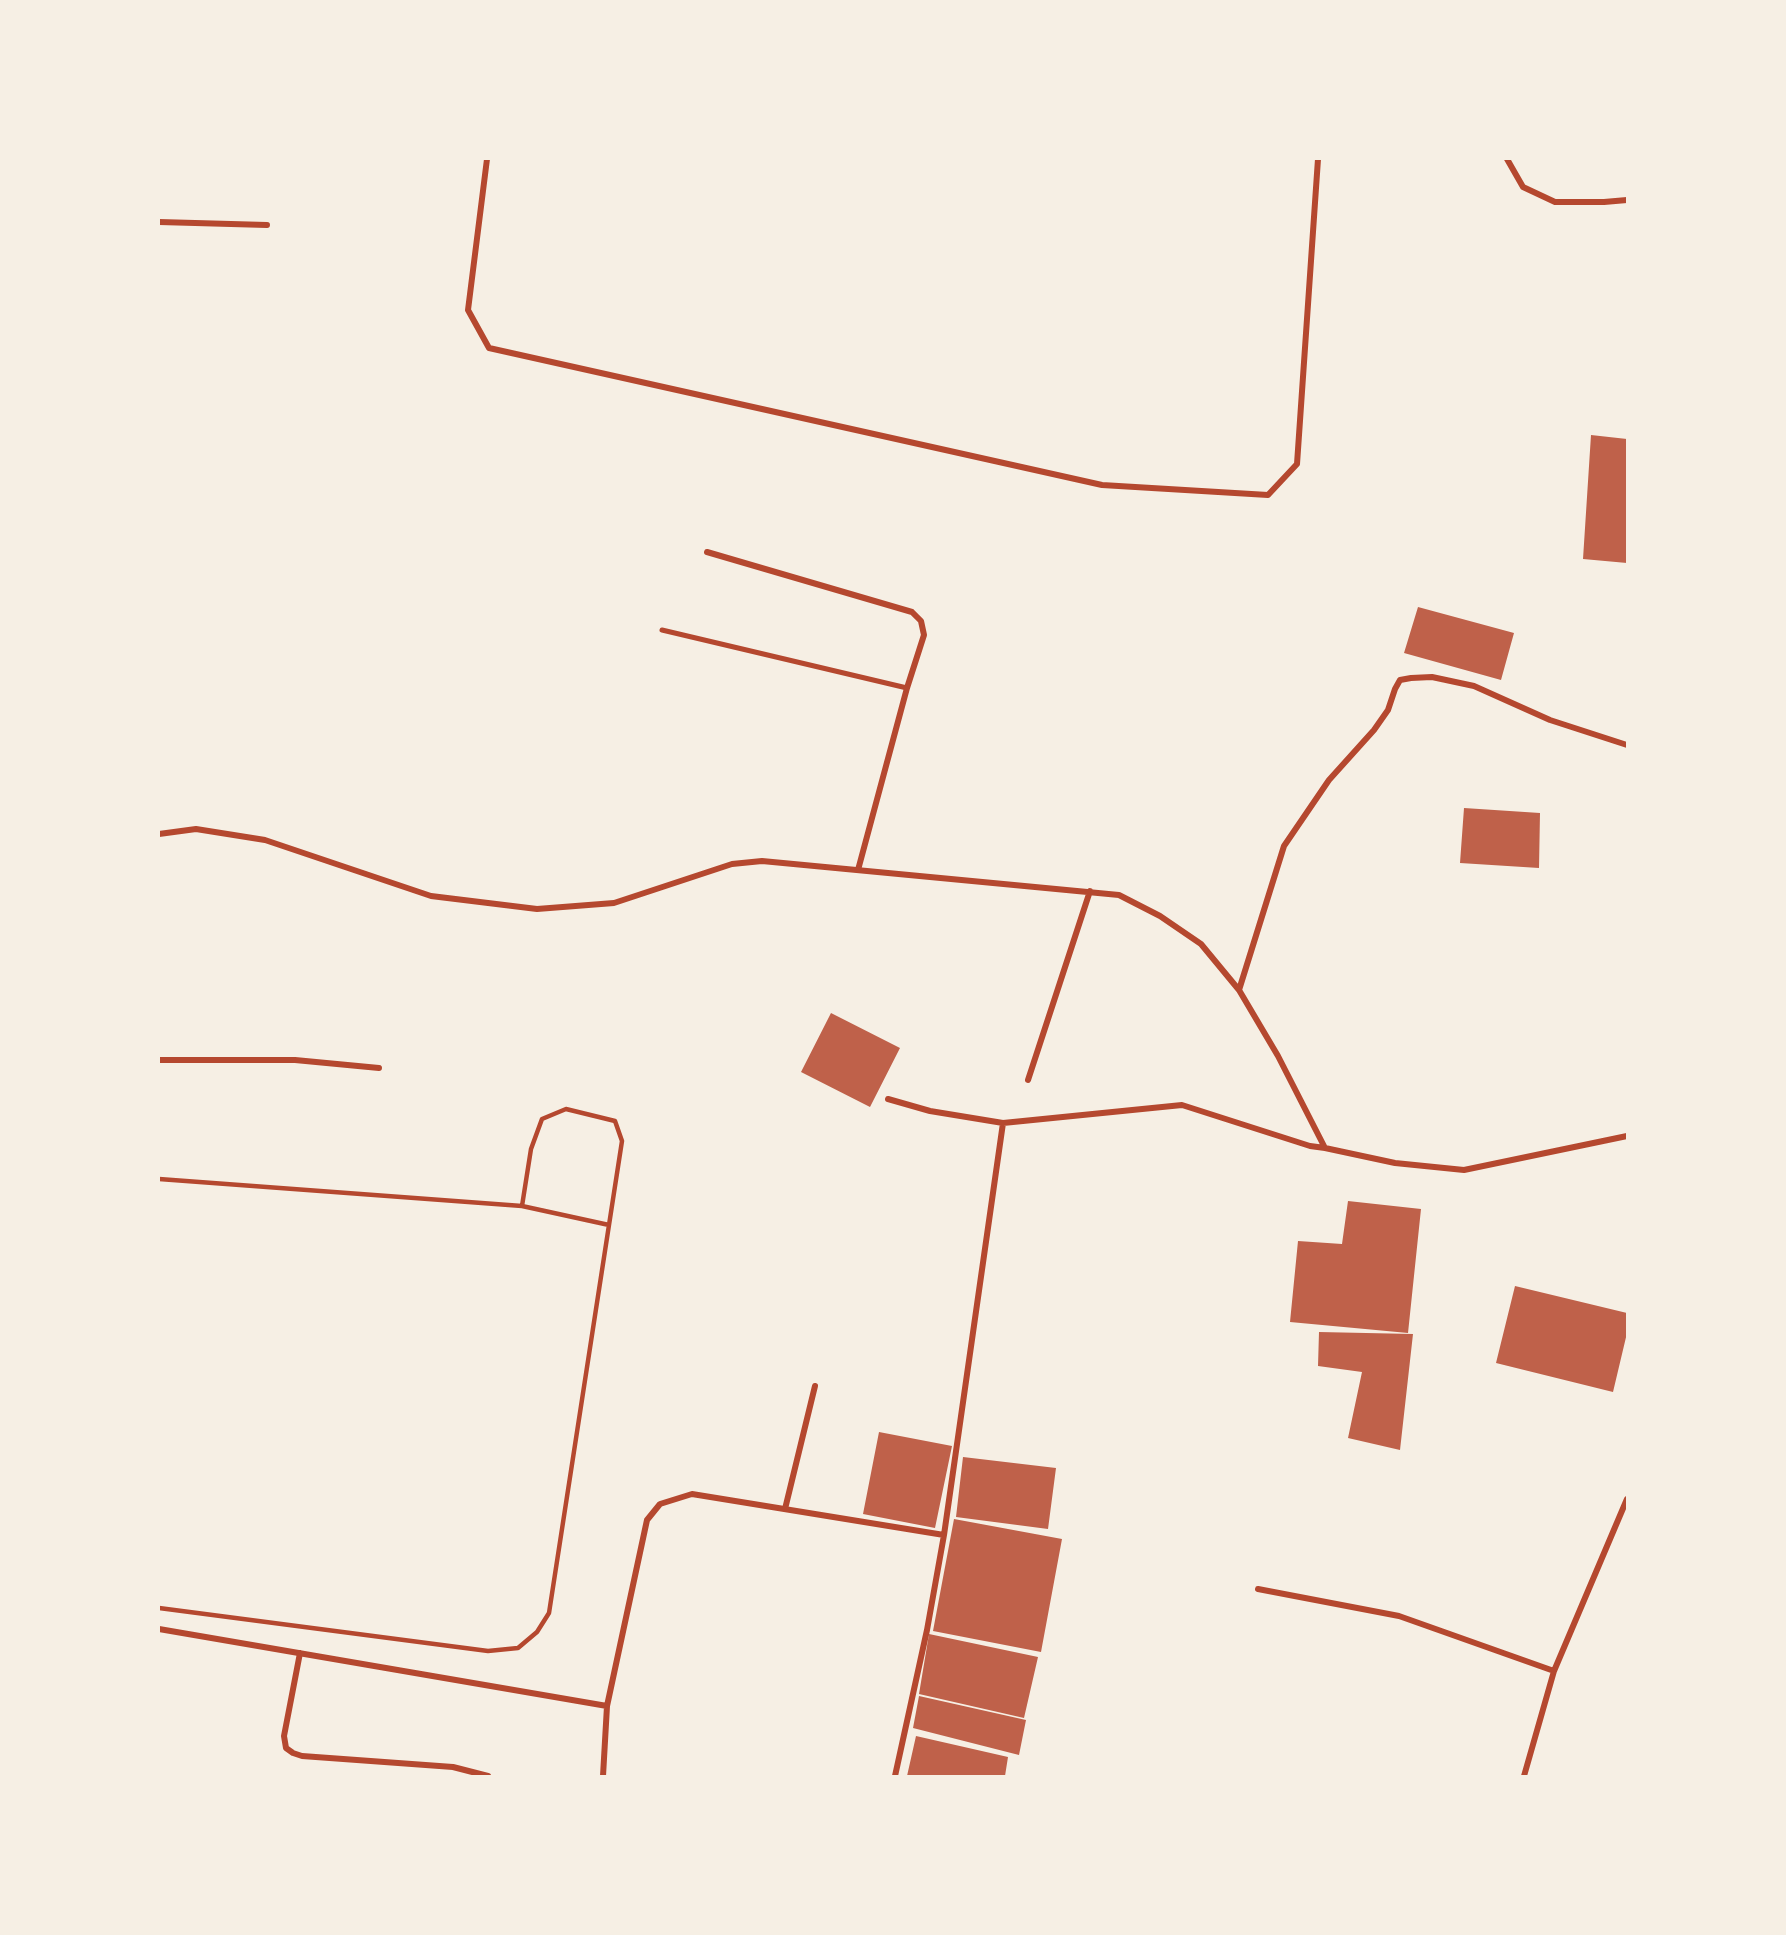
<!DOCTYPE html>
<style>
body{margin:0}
#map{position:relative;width:1786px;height:1935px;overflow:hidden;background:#f6efe4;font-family:Cabin,sans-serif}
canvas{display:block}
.frame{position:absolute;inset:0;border:160px solid #f6efe4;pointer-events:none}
</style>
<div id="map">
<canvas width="1786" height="1935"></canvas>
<div class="frame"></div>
</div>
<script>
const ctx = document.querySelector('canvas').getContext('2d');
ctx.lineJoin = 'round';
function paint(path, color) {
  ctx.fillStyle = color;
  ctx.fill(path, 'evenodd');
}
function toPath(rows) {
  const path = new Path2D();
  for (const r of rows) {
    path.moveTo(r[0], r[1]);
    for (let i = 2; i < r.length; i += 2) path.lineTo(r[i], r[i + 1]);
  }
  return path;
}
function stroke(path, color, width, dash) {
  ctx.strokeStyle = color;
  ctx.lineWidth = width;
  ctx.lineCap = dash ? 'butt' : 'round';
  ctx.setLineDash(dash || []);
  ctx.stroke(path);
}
paint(toPath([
 [1591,435,1627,439,1627,563,1583,559],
 [1418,607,1514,633,1501,680,1404,653],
 [1464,808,1540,813,1539,868,1460,863],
 [831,1013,900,1048,870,1107,801,1072],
 [1348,1201,1421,1209,1408,1333,1290,1322,1298,1241,1342,1244],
 [1515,1286,1627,1313,1627,1333,1613,1392,1496,1363],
 [1319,1332,1413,1334,1400,1450,1348,1438,1362,1372,1318,1366],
 [879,1432,952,1446,935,1528,863,1514],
 [963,1457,1056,1468,1048,1529,956,1517],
 [954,1519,1062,1539,1041,1652,933,1631],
 [929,1634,1038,1657,1024,1718,919,1694],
 [919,1696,1026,1720,1019,1755,913,1728],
 [916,1736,1008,1757,1005,1776,907,1776]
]), '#bf614a');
stroke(toPath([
 [159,1179,522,1206,609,1225],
 [159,1608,488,1651,518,1648,537,1632,549,1613,609,1225,622,1141,615,1121,566,1109,542,1119,531,1149,522,1206]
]), '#b5482f', 4.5);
stroke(toPath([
 [662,630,907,688]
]), '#b5482f', 5);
stroke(toPath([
 [487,159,468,310,489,348,1102,485,1268,495,1297,464,1318,159],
 [1507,159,1523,187,1555,202,1604,202,1627,200],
 [159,222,267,225],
 [707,552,912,612,921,621,924,635,907,688,858,870],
 [159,834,196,829,265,840,431,896,537,909,614,903,732,864,762,861,1119,895,1160,916,1201,944,1239,990,1278,1056,1325,1148,1395,1163,1464,1170,1627,1136],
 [1239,990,1284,846,1329,780,1374,730,1388,710,1395,689,1400,680,1411,678,1432,677,1474,686,1550,720,1627,745],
 [159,1060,295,1060,379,1068],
 [1028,1080,1090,891],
 [888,1099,930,1111,1003,1123],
 [785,1509,815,1386],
 [944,1535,1003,1123,1182,1105,1310,1146,1325,1148],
 [1258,1589,1399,1616,1554,1671],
 [159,1629,607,1706,647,1520,660,1504,692,1494,944,1535,927,1630,895,1776],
 [300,1653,284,1736,286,1748,293,1753,302,1756,453,1767,488,1776],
 [603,1776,607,1706],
 [1524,1776,1554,1671,1627,1499]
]), '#b5482f', 6);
</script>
